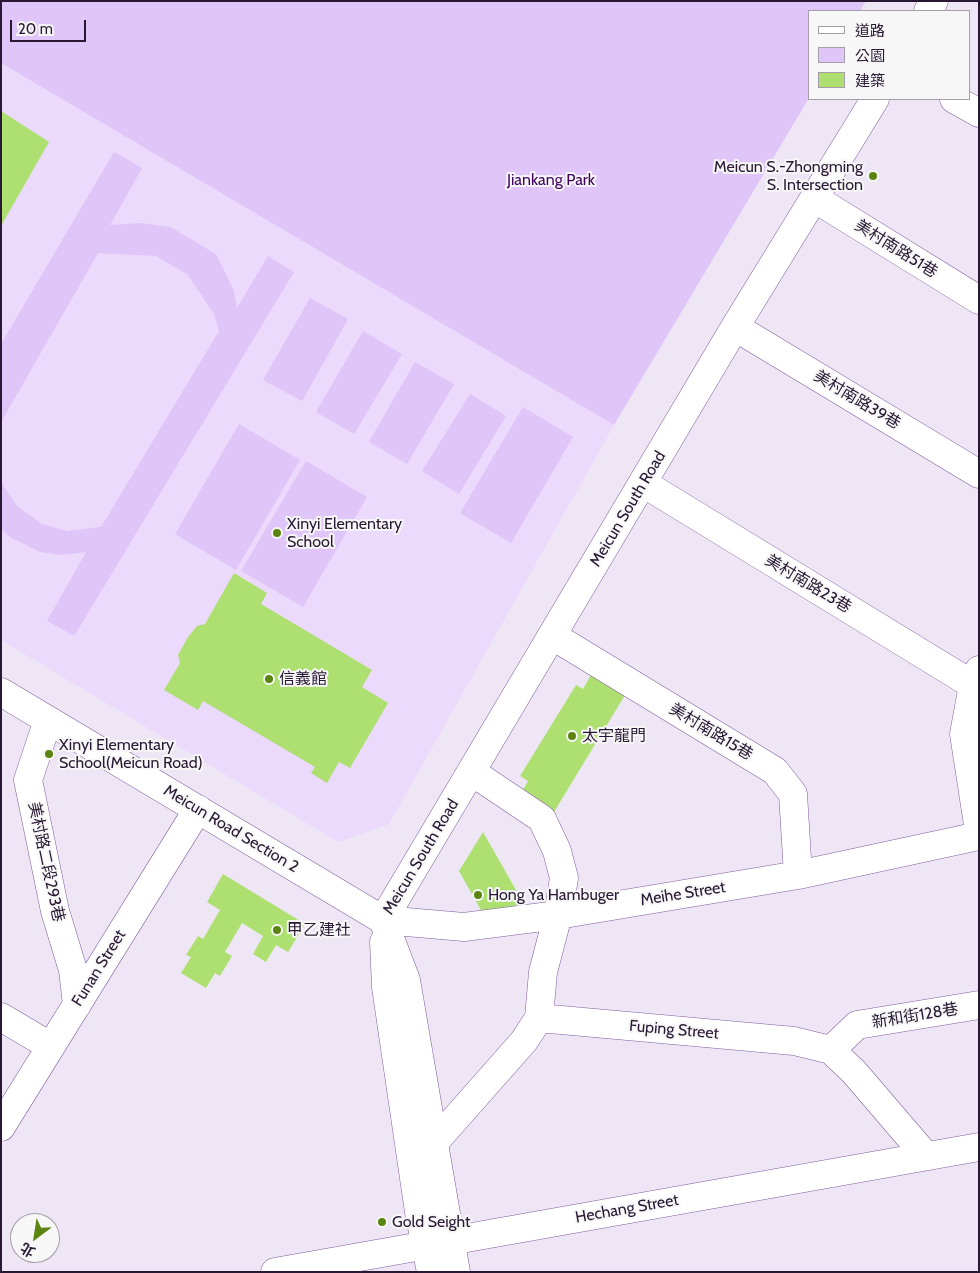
<!DOCTYPE html>
<meta charset="utf-8">
<style>
body{margin:0}
#map{position:relative;width:980px;height:1273px;overflow:hidden;background:#eee6f5;font-family:Cabin,"Noto Sans TC",sans-serif}
canvas{display:block}
.frame{position:absolute;inset:0;border:2px solid #281833;pointer-events:none}
.legend{position:absolute;left:808px;top:10px;width:162px;height:90px;box-sizing:border-box;background:#f7f7f7;border:1px solid #a49ea9;margin:0;padding:6px 9px;list-style:none;font-size:15px;color:#281833}
.legend li{display:flex;align-items:center;gap:10px;height:25px}
.legend b{width:25px;border:1px solid #a49ea9}
.north{position:absolute;left:10px;top:1213px;width:50px;height:50px;box-sizing:border-box;background:#f7f7f7;border:1px solid #a49ea9;border-radius:50%;rotate:211deg;font-size:14px;font-weight:700;line-height:20px;text-align:center;color:#281833}
.north::after{content:'';display:block;margin:auto;width:18px;height:22px;background:#5b8510;clip-path:polygon(50% 0,100% 100%,50% 72%,0 100%)}
.scale{position:absolute;left:10px;top:20px;width:76px;height:22px;box-sizing:border-box;border:2px solid #281833;border-top:0;padding-left:6px;font-size:15px;line-height:18px;white-space:nowrap;color:#281833;-webkit-text-stroke:4px #f7f7f7;paint-order:stroke}
</style>
<div id="map">
<canvas width="980" height="1273"></canvas>
<div class="frame"></div>
<ul class="legend">
<li><b style="height:6px;background:#fff"></b>道路</li>
<li><b style="height:14px;background:#e0c5f8"></b>公園</li>
<li><b style="height:14px;background:#aedf71"></b>建築</li>
</ul>
<div class="north">北</div>
<div class="scale">20 m</div>
</div>
<script>
const ctx = document.querySelector('canvas').getContext('2d');
ctx.lineJoin = 'round';
function paint(path, color) {
  ctx.fillStyle = color;
  ctx.fill(path, 'evenodd');
}
function toPath(rows) {
  const path = new Path2D();
  for (const r of rows) {
    path.moveTo(r[0], r[1]);
    for (let i = 2; i < r.length; i += 2) path.lineTo(r[i], r[i + 1]);
  }
  return path;
}
function stroke(path, color, width, dash) {
  ctx.strokeStyle = color;
  ctx.lineWidth = width;
  ctx.lineCap = dash ? 'butt' : 'round';
  ctx.setLineDash(dash || []);
  ctx.stroke(path);
}
function write(font, color, halo, rows, align = 'center') {
  ctx.font = font + ' Cabin,"Noto Sans TC",sans-serif';
  ctx.lineWidth = 4;
  ctx.setLineDash([]);
  ctx.textBaseline = 'middle';
  ctx.strokeStyle = halo;
  ctx.fillStyle = color;
  for (const [text, x, y, turn = 0] of rows) {
    ctx.save();
    ctx.translate(x, y);
    ctx.rotate((+turn || 0) * Math.PI / 180);
    ctx.textAlign = isNaN(turn) ? turn : align;
    if (halo) ctx.strokeText(text, 0, 0);
    ctx.fillText(text, 0, 0);
    ctx.restore();
  }
}
paint(toPath([
 [1,63,614,425,389,824,338,842,1,640]
]), '#ebdafb');
paint(toPath([
 [1,1,866,1,860,11,809,11,809,98,614,425,1,63],
 [114,152,142,168,110,225,141,223,170,227,216,254,234,291,237,308,268,256,294,272,74,636,47,621,86,552,62,555,40,552,10,537,1,529,1,482,17,506,42,524,67,531,101,527,219,331,214,314,188,275,156,256,98,253,1,422,1,344],
 [310,298,348,319,302,401,263,380],
 [363,331,402,354,354,434,316,412],
 [415,362,454,384,407,464,369,442],
 [470,394,506,416,459,494,422,471],
 [523,407,573,437,511,543,460,513],
 [239,424,300,460,236,570,175,534],
 [306,461,367,497,303,607,241,571]
]), '#e0c5f8');
paint(toPath([
 [1,111,49,142,1,226],
 [234,573,267,593,261,604,372,670,362,687,388,703,350,768,339,762,327,783,311,773,315,767,203,701,198,710,164,690,180,663,178,655,188,637,197,626,205,624],
 [591,675,625,695,554,812,521,793,528,781,520,776,576,685,583,689],
 [483,832,524,904,482,912,459,871],
 [223,874,305,924,288,952,276,945,266,962,253,954,263,936,242,923,225,952,232,956,220,976,215,973,206,988,181,973,191,957,186,955,198,936,203,939,220,910,207,902]
]), '#aedf71');
const minor = toPath([
 [928,11,934,1],
 [954,99,979,113],
 [814,198,979,300],
 [735,327,979,474],
 [643,483,973,685],
 [553,636,775,771,793,794,798,875],
 [979,670,973,685,964,734,979,831],
 [1,692,383,920,406,980,456,1272],
 [48,720,28,780,55,911,73,970,77,1005],
 [472,772,542,819,557,851,564,878,558,915,543,972,539,1018],
 [383,920,735,327,875,99],
 [383,920,464,927,558,915,798,875,979,836],
 [384,942,386,987,419,1212,431,1272],
 [1,1017,50,1046],
 [831,1050,857,1025,979,1005],
 [1,1127,198,809],
 [433,1144,524,1041,539,1018,794,1041,831,1050,854,1072,926,1156],
 [275,1272,979,1147]
]);
stroke(minor, '#815c9f', 29);
stroke(minor, '#fff', 28);
for (const [x, y, r, color] of [
 [873,176,5,"#5b8510"],
 [277,533,5,"#5b8510"],
 [269,679,5,"#5b8510"],
 [572,736,5,"#5b8510"],
 [49,754,5,"#5b8510"],
 [478,895,5,"#5b8510"],
 [277,930,5,"#5b8510"],
 [382,1222,5,"#5b8510"]
]) {
  const dot = new Path2D();
  dot.arc(x, y, r, 0, 2 * Math.PI);
  ctx.fillStyle = color;
  ctx.fill(dot);
  stroke(dot, '#f7f7f7', 2);
}
write('16px', '#281833', '#f7f7f7', [
 ["Meicun S.-Zhongming",863,167,"right"],
 ["S. Intersection",863,185,"right"],
 ["Xinyi Elementary",287,524],
 ["School",287,542],
 ["信義館",279,679],
 ["太宇龍門",582,736],
 ["Xinyi Elementary",59,745],
 ["School(Meicun Road)",59,763],
 ["Hong Ya Hambuger",488,895],
 ["甲乙建社",287,930],
 ["Gold Seight",392,1222]
], 'left');
write('16px', '#400460', '#f7f7f7', [
 ["Jiankang Park",551,180]
]);
write('16px', '#281833', '#f7f7f7', [
 ["美村南路51巷",896,249,32],
 ["美村南路39巷",857,400,31],
 ["Meicun South Road",628,509,-59],
 ["美村南路23巷",808,584,31],
 ["美村南路15巷",711,732,31],
 ["Meicun Road Section 2",231,829,31],
 ["Meicun South Road",421,857,-59],
 ["美村路二段293巷",46,862,78],
 ["Meihe Street",683,894,-9],
 ["Funan Street",99,968,-58],
 ["新和街128巷",915,1016,-9],
 ["Fuping Street",674,1030,5],
 ["Hechang Street",627,1209,-10]
]);
</script>
